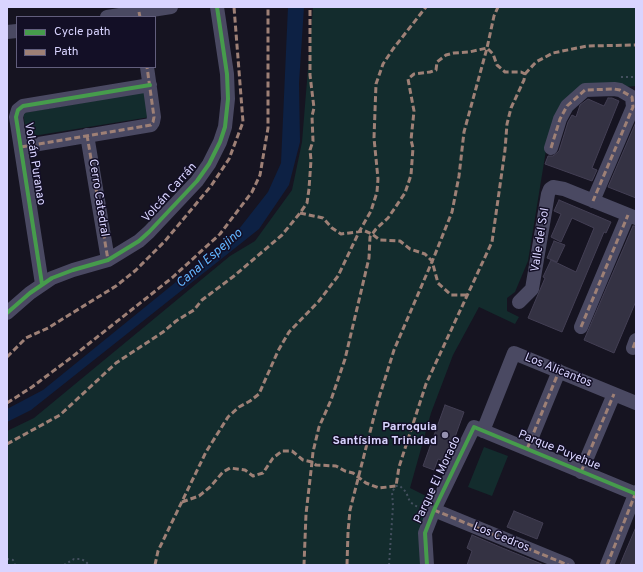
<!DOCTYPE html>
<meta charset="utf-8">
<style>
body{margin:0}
#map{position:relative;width:643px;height:572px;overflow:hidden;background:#161421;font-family:Overpass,sans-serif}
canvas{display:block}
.frame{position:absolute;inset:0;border:8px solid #d9d4ff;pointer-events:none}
.legend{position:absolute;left:16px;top:16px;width:140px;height:52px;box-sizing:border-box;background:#130f26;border:1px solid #625e7d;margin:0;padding:5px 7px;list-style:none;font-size:12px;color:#d9d4ff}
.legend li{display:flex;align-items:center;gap:8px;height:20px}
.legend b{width:20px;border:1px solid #625e7d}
</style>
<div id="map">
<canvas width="643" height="572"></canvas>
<div class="frame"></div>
<ul class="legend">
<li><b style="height:5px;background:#469c4c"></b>Cycle path</li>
<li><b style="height:5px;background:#9e8076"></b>Path</li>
</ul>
</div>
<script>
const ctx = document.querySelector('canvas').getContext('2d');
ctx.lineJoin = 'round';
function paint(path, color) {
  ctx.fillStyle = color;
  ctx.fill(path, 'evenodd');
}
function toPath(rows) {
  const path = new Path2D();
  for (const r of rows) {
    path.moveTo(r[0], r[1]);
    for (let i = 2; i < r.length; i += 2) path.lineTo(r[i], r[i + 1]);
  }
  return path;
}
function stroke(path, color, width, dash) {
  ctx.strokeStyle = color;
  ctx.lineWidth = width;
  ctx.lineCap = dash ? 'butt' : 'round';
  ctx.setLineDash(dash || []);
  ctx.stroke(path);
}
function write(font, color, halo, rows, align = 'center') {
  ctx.font = font + ' Overpass,sans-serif';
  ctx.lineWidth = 3;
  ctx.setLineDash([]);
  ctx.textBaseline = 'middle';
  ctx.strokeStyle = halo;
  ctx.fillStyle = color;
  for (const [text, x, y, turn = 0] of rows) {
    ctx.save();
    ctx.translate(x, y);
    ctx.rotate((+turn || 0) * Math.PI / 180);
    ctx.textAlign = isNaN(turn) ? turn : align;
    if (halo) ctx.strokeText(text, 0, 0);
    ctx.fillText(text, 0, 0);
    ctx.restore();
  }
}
paint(toPath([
 [313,7,636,7,636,86,602,89,587,92,547,144,528,261,515,292,507,298,507,311,519,317,515,324,479,307,453,355,431,413,410,488,434,500,422,565,7,565,7,431,34,418,230,256,255,241,292,190,302,142],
 [145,92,150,117,27,137,23,113],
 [484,447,508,456,492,496,468,487]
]), '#132c2d');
paint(toPath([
 [288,7,304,7,299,83,300,142,289,185,259,229,31,410,7,422,7,409,43,390,235,234,268,192,281,163]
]), '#0d2144');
const building = toPath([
 [608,98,612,98,619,101,592,168,597,170,592,181,545,164,548,156,553,156,559,151,568,122,572,115,576,117,580,105,588,99,604,106,608,98],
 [636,122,636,198,608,187,636,122],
 [559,200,611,222,606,233,604,232,562,332,528,318,545,278,543,277,551,260,576,272,594,228,572,218,561,242,551,237,561,214,554,211,559,200],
 [633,226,636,226,636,301,614,353,584,340,633,226],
 [554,241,565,245,557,262,547,258,554,241],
 [445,405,464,412,446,462,438,459,434,470,423,466,445,405],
 [514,511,543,523,537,539,507,527,514,511],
 [636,527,636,565,620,565,624,555,636,527],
 [472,535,500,547,544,565,467,565,472,551,467,548,472,535]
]);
paint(building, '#343243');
stroke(building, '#433f54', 1);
stroke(toPath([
 [621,77,636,77],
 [7,559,13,560,15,565],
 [64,565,74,559,81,559,85,561,89,565],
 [389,565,393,506,392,492,396,486,400,486,406,492,410,502,416,506,421,507]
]), '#44505f', 2, [2, 3]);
stroke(toPath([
 [107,17,171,7],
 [7,32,17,31],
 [87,135,108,260],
 [21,147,151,125,153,122,154,117,147,67],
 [551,148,560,119,567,106,585,90,614,89,620,90,632,97,633,107,593,201],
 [42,284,16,117,18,110,23,106,150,85],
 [519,302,532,289,548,194,550,189,553,187,564,189,636,218],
 [7,313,30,293,52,278,73,270,108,260,139,241,149,232,197,181,209,164,220,142,225,127,228,99,227,74,217,7],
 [581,327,628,215],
 [633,348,636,340],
 [483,431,514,353,636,403],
 [527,449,559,371],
 [581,472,614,394],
 [434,510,568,565],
 [427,565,425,533,434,510,474,427,636,494],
 [607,565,636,492]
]), '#4a4962', 14);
stroke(toPath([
 [139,12,140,17],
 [525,74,536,62,553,53,587,46,636,45],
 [87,135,108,260],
 [21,147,151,125,153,122,154,117,147,67],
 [551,148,560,119,567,106,585,90,614,89,620,90,632,97,633,107,593,201],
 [300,213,323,218,332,228,341,234,365,231,372,234,380,240,400,241,410,249,425,254,432,261,438,283,451,295,467,295],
 [581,327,628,215],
 [633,348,636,340],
 [7,357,26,338,48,328,116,286,136,270,165,241,211,186,229,159,243,122,234,7],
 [7,403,32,387,72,357,173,277,220,234,252,192,260,175,268,128,268,7],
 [7,444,60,415,116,363,163,332,176,321,194,310,202,300,234,276,282,235,300,213,307,203,309,189,311,160,310,150,313,141,312,116,314,108,310,75,310,7],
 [527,449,559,371],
 [581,472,614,394],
 [182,502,199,496,210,487,223,472,230,468,245,470,253,476,263,473,273,458,282,451,292,451,303,460,312,462,316,465,336,466,345,471,353,473,366,483,379,488,396,486,399,467,426,384,492,242,505,150,507,124,511,108,524,80,525,74,521,72,505,72,497,65,493,54,487,48,469,52,454,53,446,55,437,62,436,70,430,72,414,74,408,79,414,111,411,140,413,148,411,175,405,193,388,218,376,229,370,237,369,258,345,359,331,400,319,427,313,452,312,462,306,514,304,565],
 [434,510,568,565],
 [155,565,158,551,206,452,228,417,239,407,250,401,259,394,278,351,289,332,319,301,338,276,359,232,371,211,377,192,378,179,374,138,376,84,383,64,393,49,426,7],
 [347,565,348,532,350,510,378,401,394,350,434,257,452,212,459,176,464,132,487,48,494,16,498,7],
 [607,565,636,492]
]), '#9e8076', 3, [6, 3]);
stroke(toPath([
 [42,284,16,117,18,110,23,106,150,85],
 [7,313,30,293,52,278,73,270,108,260,139,241,149,232,197,181,209,164,220,142,225,127,228,99,227,74,217,7],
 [427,565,425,533,434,510,474,427,636,494]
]), '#469c4c', 4);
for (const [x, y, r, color] of [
 [445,435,4,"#9591b1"]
]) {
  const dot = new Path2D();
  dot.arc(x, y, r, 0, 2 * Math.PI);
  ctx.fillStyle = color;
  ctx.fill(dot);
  stroke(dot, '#130f26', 1.5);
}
write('12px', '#d9d4ff', '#130f26', [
 ["Volcán Puranao",34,164,81],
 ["Volcán Carrán",170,193,-48],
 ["Cerro Catedral",98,198,81],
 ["Valle del Sol",541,240,-81],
 ["Los Alicantos",558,371,22],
 ["Parque Puyehue",559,451,22],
 ["Parque El Morado",438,480,-65],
 ["Los Cedros",501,538,22]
]);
write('bold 12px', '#d9d4ff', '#130f26', [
 ["Parroquia",437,428],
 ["Santísima Trinidad",437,442]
], 'right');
write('italic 13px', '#62b6ff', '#130f26', [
 ["Canal Espejino",210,259,-41]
]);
</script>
